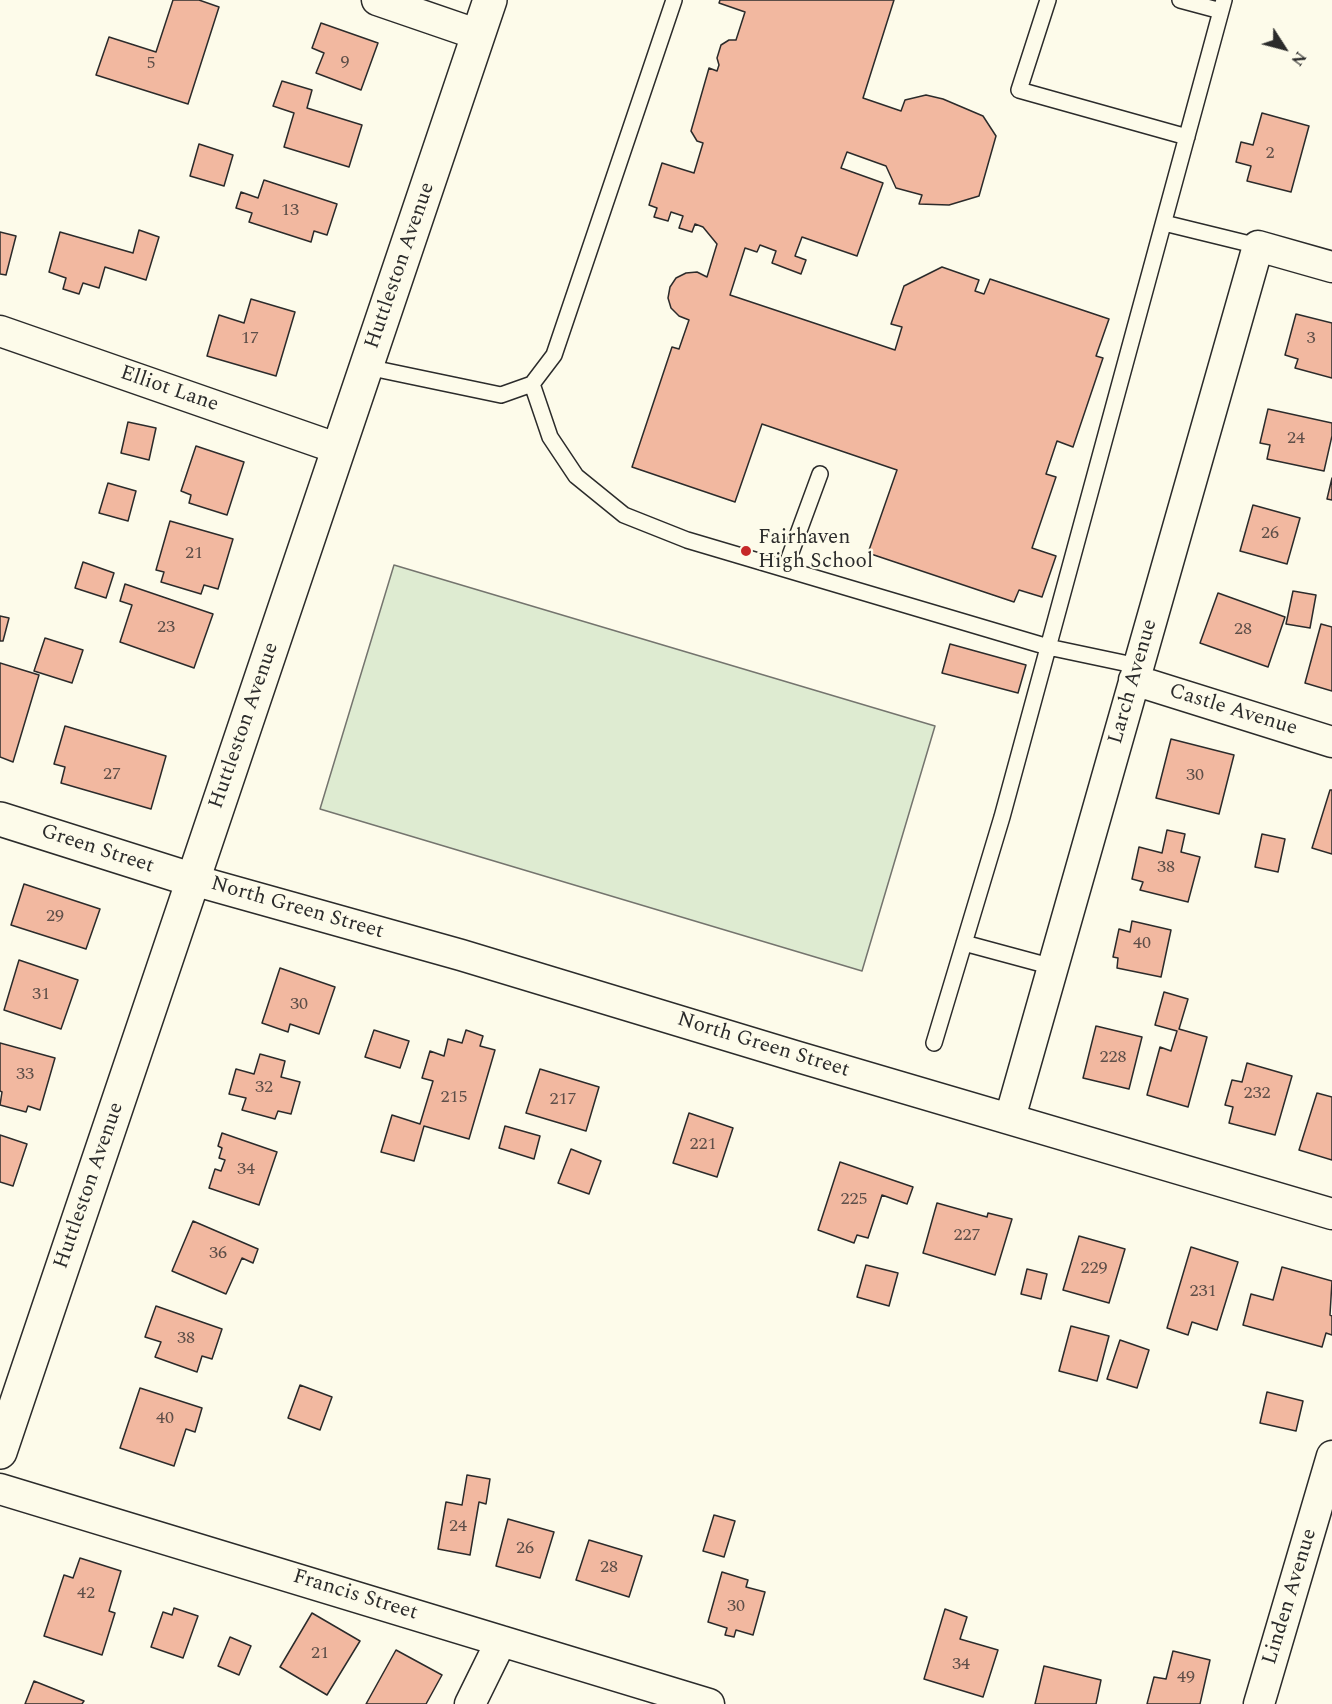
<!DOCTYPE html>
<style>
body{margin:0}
#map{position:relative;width:1332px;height:1704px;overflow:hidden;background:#fdfbea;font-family:Spectral,serif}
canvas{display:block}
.north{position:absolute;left:1254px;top:18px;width:60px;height:60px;-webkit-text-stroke:4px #fdfbea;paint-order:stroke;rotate:126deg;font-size:16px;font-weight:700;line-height:24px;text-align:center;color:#2b2b2b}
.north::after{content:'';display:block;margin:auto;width:21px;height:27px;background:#2b2b2b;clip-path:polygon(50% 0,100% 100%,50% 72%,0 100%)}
</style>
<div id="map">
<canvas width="1332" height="1704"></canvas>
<div class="north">N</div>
</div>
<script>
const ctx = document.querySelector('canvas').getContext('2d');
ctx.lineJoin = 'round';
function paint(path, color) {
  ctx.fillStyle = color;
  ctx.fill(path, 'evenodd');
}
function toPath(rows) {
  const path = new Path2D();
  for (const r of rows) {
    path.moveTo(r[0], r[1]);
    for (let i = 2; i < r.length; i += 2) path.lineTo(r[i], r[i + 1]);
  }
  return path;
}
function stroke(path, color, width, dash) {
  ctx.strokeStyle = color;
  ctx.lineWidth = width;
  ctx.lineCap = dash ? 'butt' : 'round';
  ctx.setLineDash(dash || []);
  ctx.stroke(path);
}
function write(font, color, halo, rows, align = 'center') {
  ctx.font = font + ' Spectral,serif';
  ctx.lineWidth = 4.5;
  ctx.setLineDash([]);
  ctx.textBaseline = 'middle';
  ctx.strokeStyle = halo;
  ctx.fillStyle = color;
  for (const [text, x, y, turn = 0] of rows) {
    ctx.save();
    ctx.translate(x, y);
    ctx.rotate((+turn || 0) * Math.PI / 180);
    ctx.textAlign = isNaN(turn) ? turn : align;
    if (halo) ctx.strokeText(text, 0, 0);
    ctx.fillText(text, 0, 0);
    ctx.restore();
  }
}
const green = toPath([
 [394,565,935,726,862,971,320,809,394,565]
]);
paint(green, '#deebd1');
stroke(green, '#74746e', 1.5);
const building = toPath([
 [173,0,199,0,219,7,188,104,96,75,109,37,156,52,173,0],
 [720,0,894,0,863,98,901,111,905,100,926,95,943,99,983,116,996,136,979,196,949,205,919,204,922,195,896,188,886,166,847,152,841,168,883,183,857,256,802,237,795,256,806,260,801,274,772,263,776,251,760,245,757,252,745,248,730,295,895,350,902,327,891,324,904,286,942,267,979,280,975,291,984,294,990,279,1109,319,1096,356,1103,358,1073,447,1057,441,1046,474,1056,477,1032,548,1056,556,1042,597,1019,590,1014,602,868,553,897,470,762,424,735,502,632,467,672,347,679,349,689,320,679,316,671,308,668,298,670,287,676,278,686,273,697,272,707,277,717,244,703,227,695,224,692,232,679,228,683,216,671,212,668,221,654,217,657,208,649,205,662,163,694,173,703,143,697,141,691,131,709,68,717,71,719,65,717,58,721,45,729,40,736,40,745,12,719,3,720,0],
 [321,23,378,43,361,90,316,73,324,53,312,48,321,23],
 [282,81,312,90,307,108,362,125,349,167,284,147,294,113,273,106,282,81],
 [1262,113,1309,126,1291,192,1247,181,1251,166,1236,162,1241,142,1253,145,1262,113],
 [199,144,233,155,224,186,190,176,199,144],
 [264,180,337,204,327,235,314,231,311,242,249,222,252,213,236,208,241,192,258,198,264,180],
 [139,230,159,237,146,280,105,267,99,288,83,283,79,294,63,289,66,278,49,272,60,232,133,253,139,230],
 [0,232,16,236,6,275,0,274,0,232],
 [251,299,295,312,276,376,207,356,219,315,244,323,251,299],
 [1296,314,1332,323,1332,378,1295,368,1298,359,1285,355,1296,314],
 [1268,409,1332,423,1332,436,1324,471,1267,459,1270,445,1260,443,1268,409],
 [128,422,156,428,149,460,121,453,128,422],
 [196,446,244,462,227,515,189,503,191,495,181,491,196,446],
 [1332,478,1332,500,1327,499,1332,478],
 [108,483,136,491,128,521,99,513,108,483],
 [1253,505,1300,518,1287,564,1240,551,1253,505],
 [170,521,233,539,218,589,204,585,201,594,161,582,164,572,156,570,170,521],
 [83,562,114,573,106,598,75,588,83,562],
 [125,584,213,614,194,668,120,642,132,605,120,601,125,584],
 [1293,591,1316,595,1310,628,1286,624,1293,591],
 [1218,593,1285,617,1268,667,1200,643,1218,593],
 [0,616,9,618,3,641,0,641,0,616],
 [1321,624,1332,627,1332,691,1305,683,1321,624],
 [45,638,83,650,72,683,34,671,45,638],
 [950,644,1026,665,1018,693,942,673,950,644],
 [0,663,39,675,13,762,0,757,0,663],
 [65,726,166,756,151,809,61,783,65,767,54,764,65,726],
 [1171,739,1234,755,1219,814,1156,798,1171,739],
 [1330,790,1332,790,1332,854,1312,848,1330,790],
 [1167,830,1185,834,1181,852,1200,857,1188,902,1140,890,1143,882,1132,879,1139,847,1162,853,1167,830],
 [1262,834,1285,839,1278,872,1255,867,1262,834],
 [24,884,100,909,86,949,11,925,24,884],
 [1132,921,1171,930,1161,977,1117,968,1118,958,1113,957,1119,929,1130,932,1132,921],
 [19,960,78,980,61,1029,4,1010,19,960],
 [280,968,335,987,319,1034,290,1024,288,1032,262,1023,280,968],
 [1164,992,1188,999,1179,1029,1207,1037,1188,1107,1147,1095,1160,1047,1171,1051,1177,1031,1155,1025,1164,992],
 [1096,1026,1142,1037,1129,1089,1083,1078,1096,1026],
 [374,1030,409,1041,400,1068,365,1057,374,1030],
 [466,1030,483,1036,480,1046,495,1050,469,1139,424,1126,414,1161,381,1152,392,1115,420,1124,433,1081,422,1078,430,1051,444,1056,448,1039,462,1043,466,1030],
 [0,1043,55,1058,40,1110,28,1106,26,1112,0,1105,2,1092,0,1091,0,1043],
 [260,1054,285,1061,281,1077,300,1082,291,1114,278,1111,275,1119,242,1110,246,1098,229,1094,236,1069,254,1074,260,1054],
 [1247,1063,1292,1076,1275,1135,1229,1123,1233,1107,1225,1105,1232,1080,1242,1082,1247,1063],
 [540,1069,599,1087,586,1131,526,1113,540,1069],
 [1317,1093,1332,1097,1332,1160,1299,1150,1317,1093],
 [689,1113,733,1128,717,1177,673,1163,689,1113],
 [505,1126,540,1136,534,1159,499,1148,505,1126],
 [222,1133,277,1152,259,1205,209,1188,215,1169,221,1171,225,1160,219,1158,222,1148,218,1146,222,1133],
 [0,1135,27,1144,13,1186,0,1182,0,1135],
 [571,1149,601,1161,589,1194,558,1183,571,1149],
 [840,1162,913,1187,907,1204,882,1195,868,1238,857,1235,854,1243,818,1230,840,1162],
 [937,1203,987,1217,988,1213,1012,1219,995,1275,923,1253,937,1203],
 [193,1221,258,1249,253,1263,242,1258,226,1294,172,1271,193,1221],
 [1079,1236,1125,1249,1109,1303,1063,1290,1079,1236],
 [1191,1247,1238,1262,1217,1330,1192,1322,1188,1335,1167,1328,1191,1247],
 [866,1265,898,1273,889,1306,857,1297,866,1265],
 [1282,1267,1332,1281,1330,1315,1332,1316,1332,1335,1326,1333,1322,1347,1243,1325,1251,1294,1273,1300,1282,1267],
 [1027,1269,1047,1274,1041,1299,1021,1294,1027,1269],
 [156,1306,222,1329,212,1359,202,1356,197,1372,155,1357,161,1342,145,1337,156,1306],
 [1071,1326,1109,1336,1097,1381,1059,1371,1071,1326],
 [1120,1340,1149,1350,1137,1388,1107,1379,1120,1340],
 [300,1385,332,1397,320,1430,288,1418,300,1385],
 [140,1388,202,1408,195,1432,186,1429,174,1466,120,1448,140,1388],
 [1267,1392,1303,1401,1296,1431,1260,1423,1267,1392],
 [467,1475,490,1479,486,1504,479,1502,470,1555,438,1549,446,1502,462,1505,467,1475],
 [714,1515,735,1521,724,1557,703,1551,714,1515],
 [508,1519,554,1532,540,1578,496,1566,508,1519],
 [589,1540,642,1556,629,1597,576,1580,589,1540],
 [80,1558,121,1571,109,1611,115,1613,102,1655,44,1636,64,1575,73,1578,80,1558],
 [722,1572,748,1580,746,1587,765,1592,753,1635,736,1630,734,1637,725,1635,727,1628,708,1622,722,1572],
 [174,1608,198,1616,183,1658,151,1647,163,1612,172,1615,174,1608],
 [945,1609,967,1617,960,1639,998,1650,983,1697,924,1679,945,1609],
 [312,1613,360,1641,327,1695,280,1667,312,1613],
 [230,1637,251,1646,239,1675,218,1666,230,1637],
 [396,1650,442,1675,426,1704,366,1704,396,1650],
 [1173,1651,1210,1660,1200,1704,1147,1704,1154,1677,1166,1679,1173,1651],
 [1044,1666,1101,1680,1096,1704,1035,1704,1044,1666],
 [34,1681,84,1701,82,1704,25,1704,34,1681]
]);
paint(building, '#f2b8a0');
stroke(building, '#2b2b2b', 1.5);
const service = toPath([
 [1048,0,1019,90,1187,137],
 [1180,0,1221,11],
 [1164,223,1258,246],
 [367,367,501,395,532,384,554,355,674,0],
 [532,384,550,437,576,476,624,515,687,540,1048,647,1138,666],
 [785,569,820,474],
 [964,943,1053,967],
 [934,1043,1002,817,1224,0]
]);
const minor = toPath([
 [377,0,479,35],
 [0,331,339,449],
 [1134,680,1332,742],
 [193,880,461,955,795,1056,1332,1214],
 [1010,1118,1258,246,1332,267],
 [0,1489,709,1704],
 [470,1704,501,1641],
 [1259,1704,1332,1456]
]);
const secondary = toPath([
 [0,819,193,880]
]);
const trunk = toPath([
 [0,1452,490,0]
]);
stroke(service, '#2b2b2b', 18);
stroke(minor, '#2b2b2b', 33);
stroke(secondary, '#2b2b2b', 36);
stroke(trunk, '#2b2b2b', 36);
stroke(service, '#fdfbea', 15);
stroke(minor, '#fdfbea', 30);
stroke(secondary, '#fdfbea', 33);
stroke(trunk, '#fdfbea', 33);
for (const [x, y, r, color] of [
 [746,551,6,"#c62828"]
]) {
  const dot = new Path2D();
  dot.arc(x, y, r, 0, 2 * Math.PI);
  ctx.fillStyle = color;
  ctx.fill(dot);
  stroke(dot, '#fdfbea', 2);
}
write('18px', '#5d4e48', null, [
 ["9",345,63],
 ["5",151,64],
 ["2",1270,154],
 ["13",290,211],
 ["17",250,339],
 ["3",1311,339],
 ["24",1296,439],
 ["26",1270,534],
 ["21",194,554],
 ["23",166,628],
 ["28",1243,630],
 ["27",112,775],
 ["30",1195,776],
 ["38",1166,868],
 ["29",55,917],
 ["40",1142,944],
 ["31",41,995],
 ["30",299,1005],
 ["228",1113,1058],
 ["33",25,1075],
 ["32",264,1088],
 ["232",1257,1094],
 ["215",454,1098],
 ["217",563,1100],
 ["221",703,1145],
 ["34",246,1170],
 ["225",854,1200],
 ["227",967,1236],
 ["36",218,1254],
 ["229",1094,1269],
 ["231",1203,1292],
 ["38",186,1339],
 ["40",165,1419],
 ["24",458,1527],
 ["26",525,1549],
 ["28",609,1568],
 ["42",86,1594],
 ["30",736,1607],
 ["21",320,1654],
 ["34",961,1665],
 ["49",1186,1678]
]);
write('21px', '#2b2b2b', '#fdfbea', [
 ["Huttleston Avenue",401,266,-71],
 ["Elliot Lane",169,390,19],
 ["Larch Avenue",1134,682,-74],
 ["Castle Avenue",1233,711,17],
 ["Huttleston Avenue",245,726,-71],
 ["Green Street",97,850,18],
 ["North Green Street",297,909,16],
 ["North Green Street",763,1046,17],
 ["Huttleston Avenue",90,1186,-71],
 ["Francis Street",355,1596,17],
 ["Linden Avenue",1291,1597,-73]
]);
write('21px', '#2b2b2b', '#fdfbea', [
 ["Fairhaven",758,539],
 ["High School",758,563]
], 'left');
</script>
